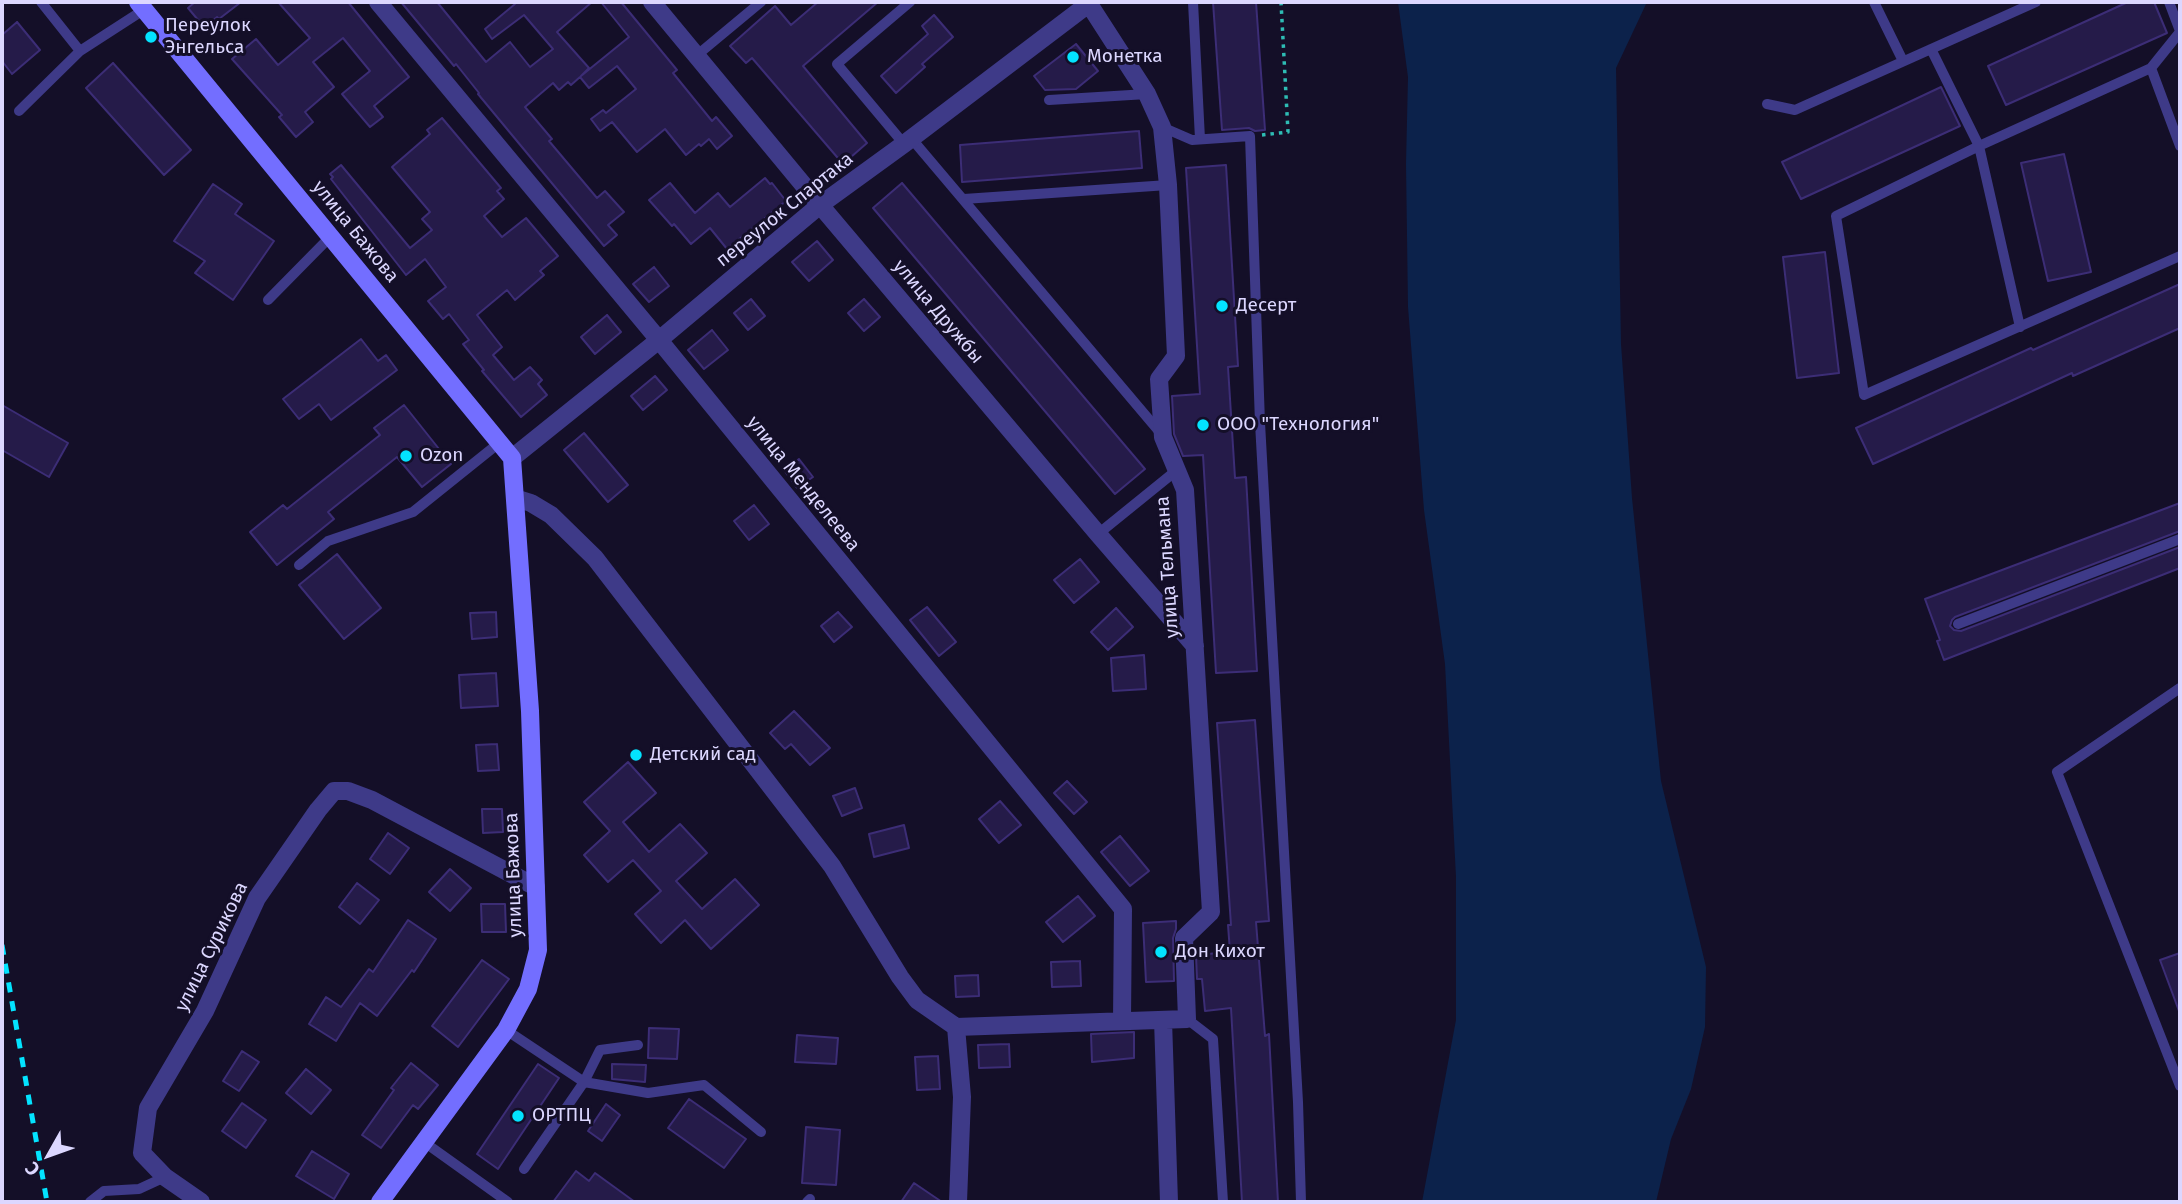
<!DOCTYPE html>
<meta charset="utf-8">
<style>
body{margin:0}
#map{position:relative;width:2182px;height:1204px;overflow:hidden;background:#140f28;font-family:"Fira Sans",sans-serif}
canvas{display:block}
.frame{position:absolute;inset:0;border:4px solid #dcd7ff;pointer-events:none}
.north{position:absolute;left:14px;top:1120px;width:70px;height:70px;-webkit-text-stroke:5px #140f28;paint-order:stroke;rotate:230deg;font-size:19px;font-weight:700;line-height:28px;text-align:center;color:#dcd7ff}
.north::after{content:'';display:block;margin:auto;width:24px;height:32px;background:#dcd7ff;clip-path:polygon(50% 0,100% 100%,50% 72%,0 100%)}
</style>
<div id="map">
<canvas width="2182" height="1204"></canvas>
<div class="frame"></div>
<div class="north">С</div>
</div>
<script>
const ctx = document.querySelector('canvas').getContext('2d');
ctx.lineJoin = 'round';
function paint(path, color) {
  ctx.fillStyle = color;
  ctx.fill(path, 'evenodd');
}
function toPath(rows) {
  const path = new Path2D();
  for (const r of rows) {
    path.moveTo(r[0], r[1]);
    for (let i = 2; i < r.length; i += 2) path.lineTo(r[i], r[i + 1]);
  }
  return path;
}
function stroke(path, color, width, dash) {
  ctx.strokeStyle = color;
  ctx.lineWidth = width;
  ctx.lineCap = dash ? 'butt' : 'round';
  ctx.setLineDash(dash || []);
  ctx.stroke(path);
}
function write(font, color, halo, rows, align = 'center') {
  ctx.font = font + ' "Fira Sans",sans-serif';
  ctx.lineWidth = 6;
  ctx.setLineDash([]);
  ctx.textBaseline = 'middle';
  ctx.strokeStyle = halo;
  ctx.fillStyle = color;
  for (const [text, x, y, turn = 0] of rows) {
    ctx.save();
    ctx.translate(x, y);
    ctx.rotate((+turn || 0) * Math.PI / 180);
    ctx.textAlign = isNaN(turn) ? turn : align;
    if (halo) ctx.strokeText(text, 0, 0);
    ctx.fillText(text, 0, 0);
    ctx.restore();
  }
}
paint(toPath([
 [1398,2,1647,2,1616,68,1621,344,1632,498,1661,781,1706,967,1705,1027,1691,1089,1671,1139,1656,1202,1422,1202,1456,1020,1456,877,1445,664,1424,510,1408,307,1406,164,1408,77]
]), '#0c224b');
const building = toPath([
 [195,2,241,2,219,19,217,17,204,27,188,8,195,2],
 [278,2,348,2,409,77,374,106,383,117,370,127,342,94,370,71,343,38,313,62,334,87,305,112,313,122,296,137,279,117,282,115,232,59,256,39,278,65,310,38,278,2],
 [401,2,437,2,486,62,510,42,530,67,553,49,524,15,492,39,485,29,515,4,513,2,592,2,557,32,589,68,581,76,629,37,601,2,621,2,677,70,673,73,712,121,716,117,732,136,717,149,709,139,701,146,699,144,686,155,665,129,637,152,612,122,600,131,591,119,603,110,606,113,636,89,617,66,589,88,580,77,571,85,568,82,559,90,553,83,525,107,552,139,549,141,597,198,605,191,624,212,608,225,617,235,604,246,478,94,479,93,456,64,454,66,401,2],
 [818,2,878,2,803,66,867,143,843,164,752,58,746,63,730,46,775,6,791,25,818,2],
 [1213,2,1256,2,1265,130,1255,131,1249,128,1222,130,1213,2],
 [2128,2,2154,2,2167,33,2006,105,1988,66,2128,2],
 [934,15,953,37,922,64,925,67,896,93,881,76,928,34,922,26,934,15],
 [17,22,40,50,12,74,2,61,2,35,17,22],
 [1076,44,1098,71,1076,89,1045,90,1034,76,1076,44],
 [113,63,191,150,164,175,86,88,113,63],
 [1941,87,1960,126,1801,199,1782,162,1941,87],
 [442,118,501,188,497,191,504,199,484,216,502,237,526,218,558,256,540,271,544,275,515,300,507,290,477,315,502,347,493,355,514,380,530,367,542,380,538,384,547,395,521,417,482,371,484,370,463,344,469,340,449,314,443,319,428,301,446,287,425,259,406,275,331,179,333,177,330,174,341,165,410,248,432,230,422,219,430,212,392,167,430,134,427,130,442,118],
 [1139,131,1142,168,962,182,960,145,1139,131],
 [2064,154,2091,272,2048,281,2021,163,2064,154],
 [1226,165,1238,366,1228,367,1235,478,1246,477,1257,671,1216,673,1203,455,1183,456,1174,434,1172,396,1200,394,1186,168,1226,165],
 [765,178,770,184,772,183,786,201,727,249,710,228,691,244,674,224,672,226,649,200,670,183,695,213,718,193,730,207,765,178],
 [902,183,1145,469,1115,494,873,208,902,183],
 [213,184,242,204,235,214,274,241,233,300,195,273,205,261,174,241,213,184],
 [817,241,833,260,809,281,792,262,817,241],
 [1825,252,1839,373,1797,378,1783,257,1825,252],
 [654,267,669,286,649,302,633,284,654,267],
 [2180,284,2180,328,2073,376,2072,373,1873,464,1856,428,2031,348,2033,350,2180,284],
 [751,299,765,316,748,330,734,313,751,299],
 [864,299,880,317,864,331,848,313,864,299],
 [607,315,621,332,595,354,581,337,607,315],
 [712,330,728,350,704,369,688,350,712,330],
 [361,339,378,361,386,355,397,370,331,420,319,404,299,419,283,399,361,339],
 [655,376,667,390,643,410,631,396,655,376],
 [2,405,68,443,49,477,2,450,2,405],
 [404,405,451,464,422,487,397,457,328,512,334,519,277,565,250,532,283,505,287,509,380,435,374,428,404,405],
 [584,433,628,485,608,502,564,450,584,433],
 [799,459,813,477,797,488,784,470,799,459],
 [2180,503,2180,531,1955,617,1952,620,1950,626,1954,630,1961,631,2180,547,2180,568,1944,660,1937,641,1940,640,1925,599,2180,503],
 [754,505,769,524,749,540,734,521,754,505],
 [337,554,381,608,344,639,299,585,337,554],
 [1080,559,1099,582,1074,603,1054,580,1080,559],
 [927,607,956,642,939,656,910,620,927,607],
 [1116,608,1133,627,1108,650,1091,632,1116,608],
 [496,612,497,637,472,639,470,613,496,612],
 [838,612,852,627,834,642,821,626,838,612],
 [1144,655,1146,689,1113,691,1111,658,1144,655],
 [496,673,498,706,461,708,459,675,496,673],
 [794,711,830,748,810,765,791,744,785,749,770,733,794,711],
 [1255,720,1269,921,1256,922,1265,1036,1269,1034,1278,1202,1242,1202,1231,1008,1205,1011,1202,979,1197,979,1196,955,1230,952,1228,925,1231,925,1217,723,1255,720],
 [497,744,499,770,478,771,476,745,497,744],
 [628,762,656,793,623,822,649,852,680,824,707,853,676,881,702,909,735,879,759,905,711,949,685,920,661,943,635,914,661,891,633,860,608,882,584,855,610,831,584,802,628,762],
 [1067,781,1087,802,1074,814,1054,793,1067,781],
 [855,788,862,808,842,816,833,796,855,788],
 [1000,801,1021,825,999,843,979,819,1000,801],
 [482,809,502,809,503,832,483,833,482,809],
 [904,825,909,848,874,857,869,834,904,825],
 [388,833,409,848,390,874,370,859,388,833],
 [1120,836,1149,871,1130,886,1101,852,1120,836],
 [450,869,471,888,450,911,429,892,450,869],
 [357,883,379,900,360,924,339,907,357,883],
 [1078,896,1095,916,1063,942,1046,922,1078,896],
 [481,904,505,904,506,932,482,932,481,904],
 [408,920,436,939,414,972,412,970,377,1016,360,1003,336,1041,309,1024,326,997,341,1007,369,969,373,972,408,920],
 [1176,921,1176,929,1173,938,1174,981,1146,982,1143,923,1176,921],
 [2180,953,2180,1011,2179,1011,2160,960,2180,953],
 [482,960,509,979,458,1047,432,1026,482,960],
 [1080,961,1081,986,1052,987,1051,962,1080,961],
 [978,975,979,996,956,997,955,976,978,975],
 [649,1028,679,1029,677,1059,648,1058,649,1028],
 [1134,1032,1134,1058,1092,1062,1091,1034,1134,1032],
 [797,1035,838,1038,836,1064,795,1062,797,1035],
 [1009,1044,1010,1067,979,1068,978,1045,1009,1044],
 [242,1051,259,1062,239,1091,223,1081,242,1051],
 [938,1056,940,1089,917,1090,915,1057,938,1056],
 [411,1063,438,1085,418,1109,413,1105,381,1148,362,1135,394,1090,391,1088,411,1063],
 [538,1064,559,1078,498,1169,477,1154,538,1064],
 [612,1064,646,1065,645,1082,612,1079,612,1064],
 [306,1069,331,1090,311,1114,286,1093,306,1069],
 [689,1099,746,1139,724,1168,668,1128,689,1099],
 [242,1103,266,1120,246,1148,222,1131,242,1103],
 [606,1104,620,1115,602,1141,588,1131,606,1104],
 [806,1127,840,1130,836,1185,802,1183,806,1127],
 [312,1151,349,1174,334,1199,296,1176,312,1151],
 [576,1171,589,1181,595,1173,635,1202,553,1202,576,1171],
 [914,1183,942,1202,901,1202,914,1183]
]);
paint(building, '#251b49');
stroke(building, '#3c2d76', 2);
stroke(toPath([
 [1262,135,1288,132,1281,2]
]), '#2ebcb4', 3.5, [3.5, 5]);
stroke(toPath([
 [41,2,80,51,145,9],
 [1193,2,1200,139],
 [1874,2,1903,61],
 [2169,2,2180,31],
 [1931,49,1979,146,1836,216,1864,395,2180,256],
 [696,56,761,2],
 [2151,68,2180,146],
 [1049,100,1147,94],
 [1767,104,1795,110,2036,2],
 [19,111,80,51],
 [1162,127,1192,140,1250,136,1260,423,1298,1102,1301,1202],
 [911,138,1163,436],
 [904,144,837,64,910,2],
 [964,199,1168,185],
 [268,300,331,236],
 [2020,327,1979,146,2151,68,2180,32],
 [1098,534,1177,470],
 [299,565,328,541,413,512,499,443],
 [1958,624,2180,539],
 [2180,688,2057,772,2180,1086],
 [1187,1019,1213,1039,1223,1202],
 [506,1030,584,1082,648,1093,704,1085,761,1132],
 [424,1142,508,1202],
 [524,1169,584,1082,600,1050,638,1045],
 [90,1202,104,1191,139,1189,165,1177],
 [807,1202,810,1199]
]), '#3e3a88', 10);
stroke(toPath([
 [378,2,659,340,1123,909,1122,1020],
 [652,2,820,205,1098,534,1195,646],
 [512,458,659,340,820,205,904,144,1091,2],
 [515,498,531,503,551,515,595,558,832,866,900,977,917,1000,956,1027],
 [1163,1020,1169,1202],
 [956,1027,1187,1019,1184,938,1211,912,1185,490,1163,437,1159,379,1176,356,1168,185,1162,127,1147,94,1089,4],
 [956,1027,962,1097,958,1202],
 [201,1202,165,1177,142,1153,148,1108,205,1011,257,898,318,810,334,791,348,791,372,800,536,887]
]), '#3e3a88', 18);
stroke(toPath([
 [138,2,512,458,530,711,538,950,528,989,506,1030,380,1202]
]), '#736eff', 18);
stroke(toPath([
 [2,945,47,1202]
]), '#03e3ff', 5, [10, 9]);
for (const [x, y, r, color] of [
 [151,37,7,"#03e3ff"],
 [1073,57,7,"#03e3ff"],
 [1222,306,7,"#03e3ff"],
 [1203,425,7,"#03e3ff"],
 [406,456,7,"#03e3ff"],
 [636,755,7,"#03e3ff"],
 [1161,952,7,"#03e3ff"],
 [518,1116,7,"#03e3ff"]
]) {
  const dot = new Path2D();
  dot.arc(x, y, r, 0, 2 * Math.PI);
  ctx.fillStyle = color;
  ctx.fill(dot);
  stroke(dot, '#140f28', 2.5);
}
write('19px', '#dcd7ff', '#140f28', [
 ["Переулок",165,26],
 ["Энгельса",165,48],
 ["Монетка",1087,57],
 ["Десерт",1236,306],
 ["ООО \"Технология\"",1217,425],
 ["Ozon",420,456],
 ["Детский сад",650,755],
 ["Дон Кихот",1175,952],
 ["ОРТПЦ",532,1116]
], 'left');
write('19px', '#dcd7ff', '#140f28', [
 ["переулок Спартака",785,210,-39],
 ["улица Бажова",355,232,51],
 ["улица Дружбы",938,312,50],
 ["улица Менделеева",803,484,51],
 ["улица Тельмана",1168,567,-94],
 ["улица Бажова",514,875,-92],
 ["улица Сурикова",212,947,-64]
]);
</script>
